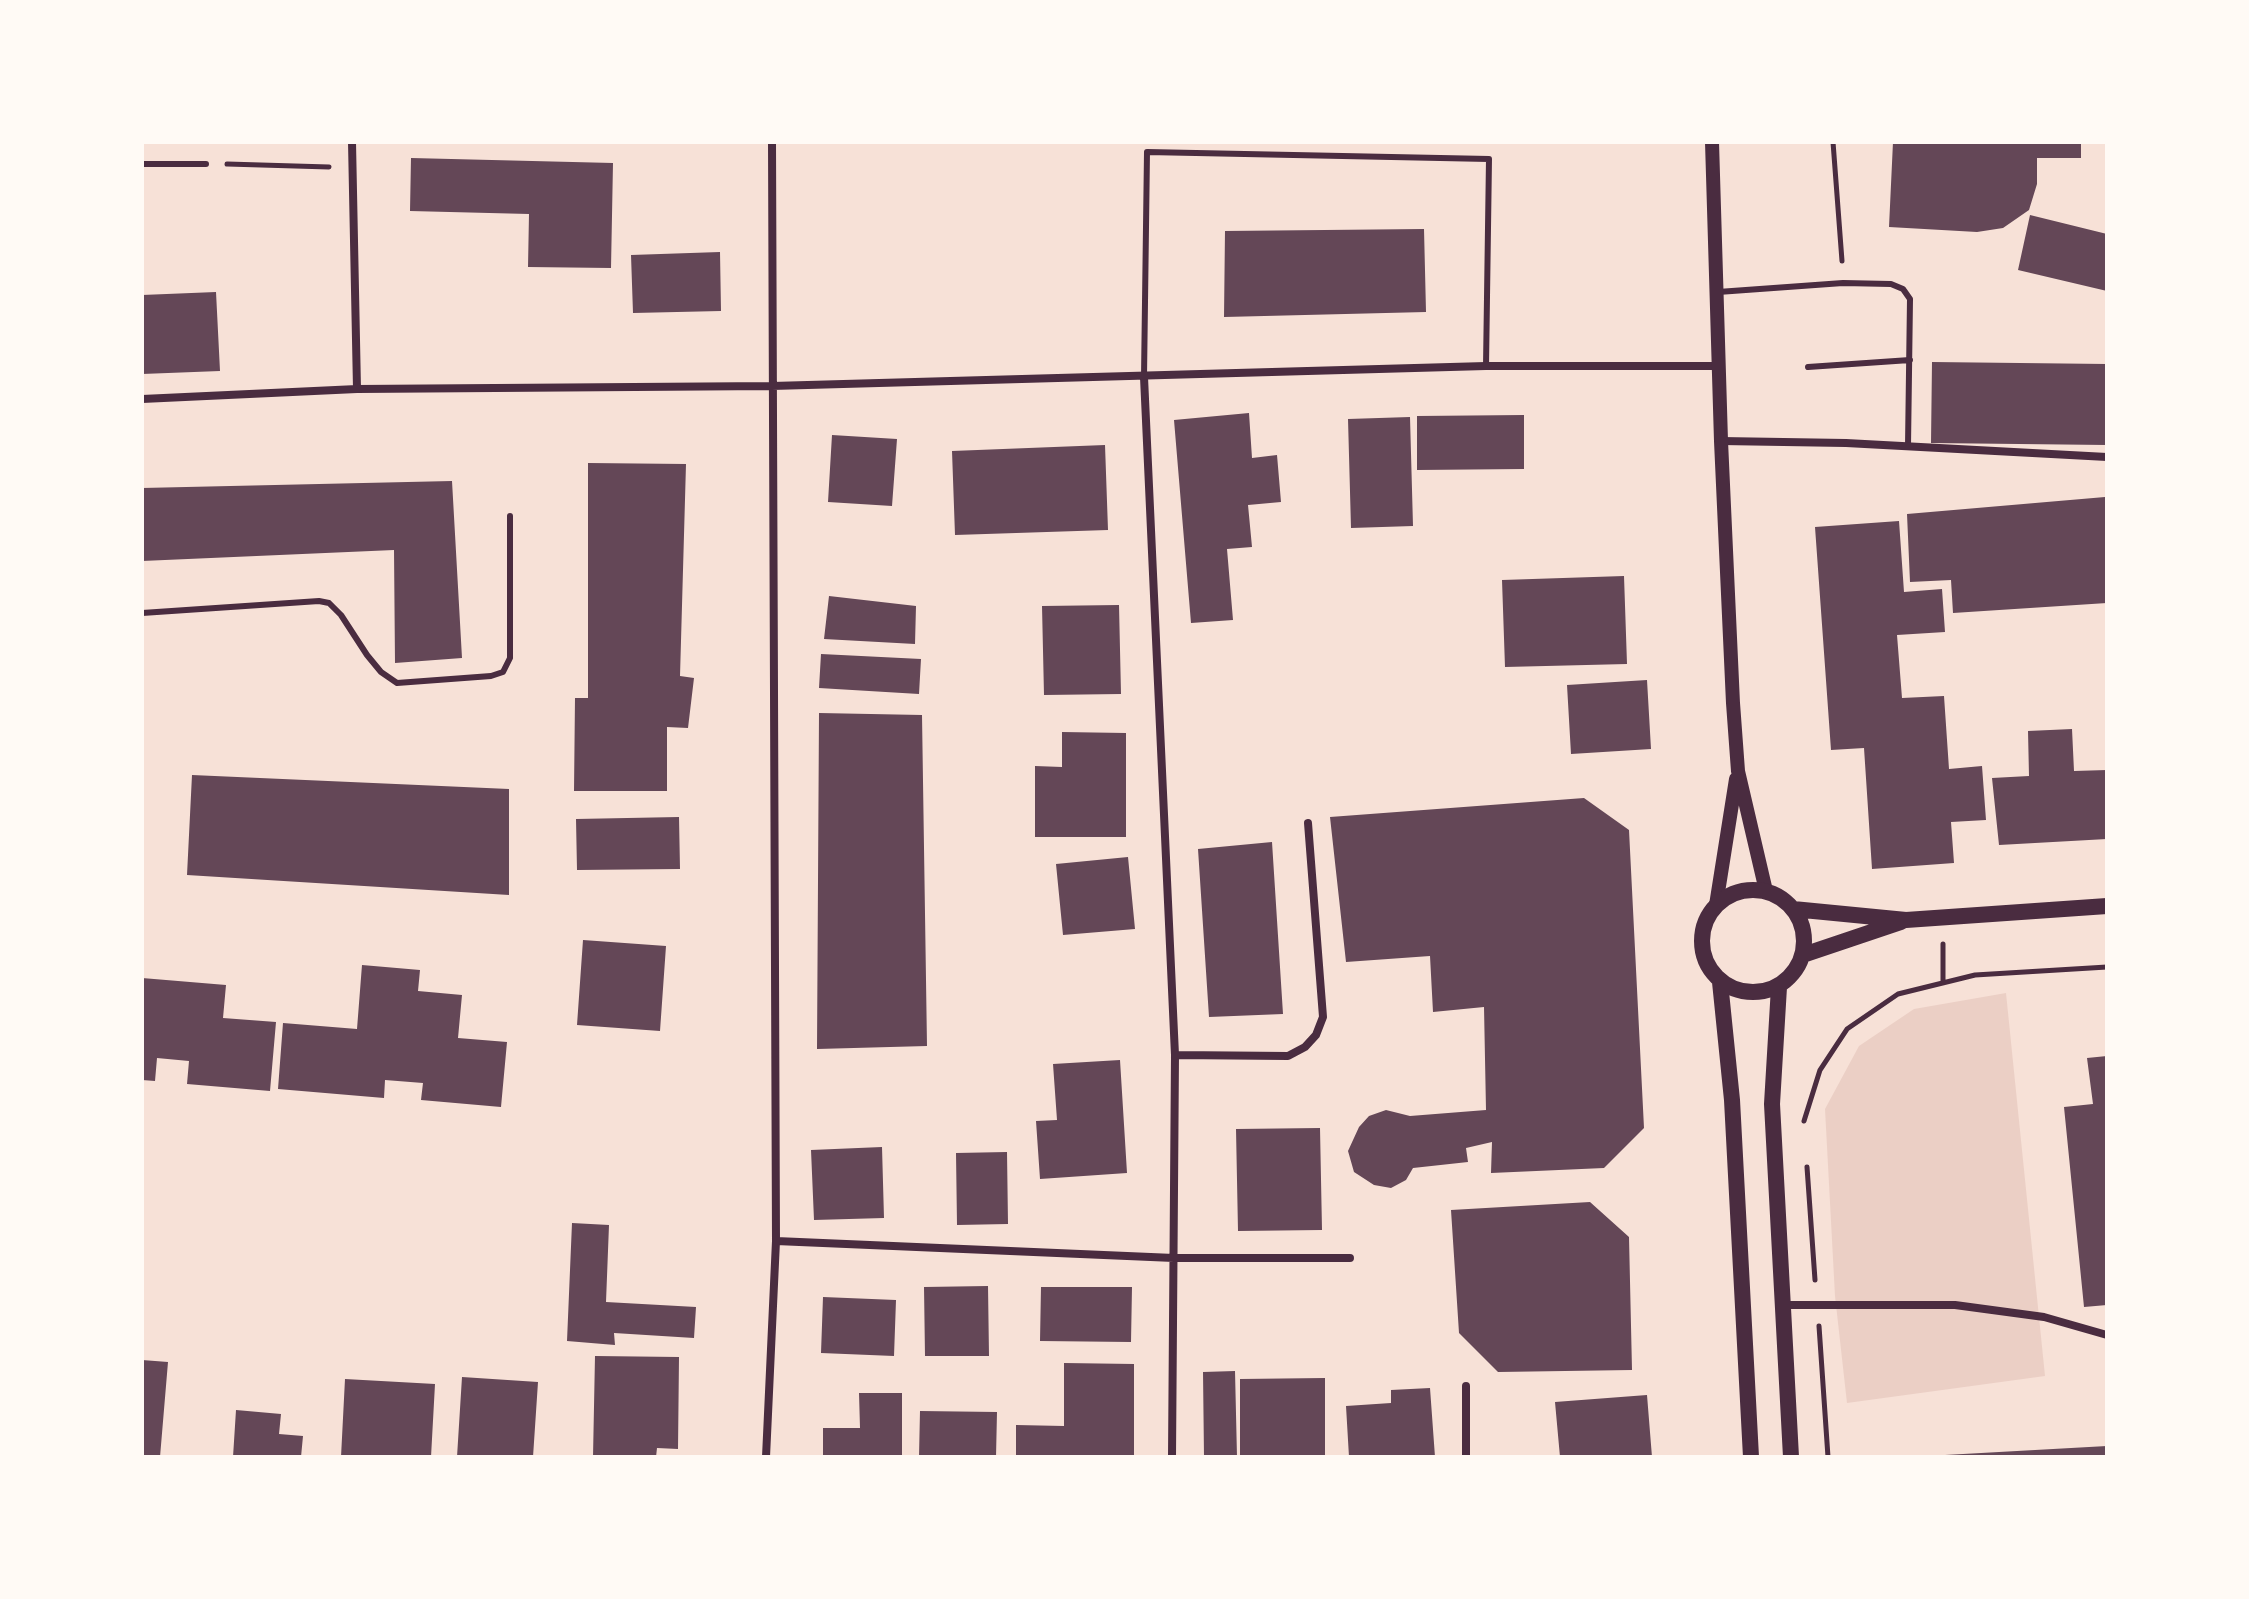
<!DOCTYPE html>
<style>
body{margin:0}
#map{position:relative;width:2249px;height:1599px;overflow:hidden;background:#f7e1d7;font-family:Jost,sans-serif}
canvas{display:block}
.frame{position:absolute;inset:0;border:144px solid #fffaf5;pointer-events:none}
</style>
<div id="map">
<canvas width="2249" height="1599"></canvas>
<div class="frame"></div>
</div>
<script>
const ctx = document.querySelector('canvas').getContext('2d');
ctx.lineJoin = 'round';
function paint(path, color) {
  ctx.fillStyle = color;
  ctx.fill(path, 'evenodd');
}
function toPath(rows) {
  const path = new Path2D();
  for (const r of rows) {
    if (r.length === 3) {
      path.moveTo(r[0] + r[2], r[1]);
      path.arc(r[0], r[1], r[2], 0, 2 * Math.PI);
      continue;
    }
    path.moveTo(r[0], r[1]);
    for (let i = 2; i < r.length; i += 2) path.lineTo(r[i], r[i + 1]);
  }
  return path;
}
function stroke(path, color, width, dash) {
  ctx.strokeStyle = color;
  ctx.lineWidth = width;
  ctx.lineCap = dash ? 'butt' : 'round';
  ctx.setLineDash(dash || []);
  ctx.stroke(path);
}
paint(toPath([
 [2006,993,2045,1376,1847,1403,1835,1296,1825,1109,1859,1046,1914,1009]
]), '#ebcfc5');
paint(toPath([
 [1893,142,2081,142,2081,158,2037,158,2037,184,2029,210,2003,228,1977,232,1889,227],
 [411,158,613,163,611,268,528,267,529,214,410,211],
 [2030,215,2107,234,2107,291,2018,270],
 [1424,229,1426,312,1224,317,1225,231],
 [720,252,721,311,633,313,631,255],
 [216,292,220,371,142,374,142,295],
 [1932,362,2107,364,2107,445,1931,443],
 [1249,413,1252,458,1277,455,1281,502,1248,505,1252,547,1227,549,1233,620,1191,623,1174,420],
 [1524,415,1524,469,1417,470,1417,416],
 [1410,417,1413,526,1351,528,1348,419],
 [832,435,897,439,892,506,828,502],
 [1105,445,1108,530,955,535,952,451],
 [588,463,686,464,680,676,694,678,688,728,667,727,667,791,574,791,575,698,588,698],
 [452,481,462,658,395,663,394,550,142,561,142,488],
 [2105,497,2107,535,2107,603,1953,613,1951,580,1910,582,1907,514],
 [1899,521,1904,592,1942,589,1945,632,1897,635,1902,698,1944,696,1949,769,1982,766,1986,820,1951,822,1954,863,1872,869,1864,748,1831,750,1815,527],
 [1624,576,1627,664,1505,667,1502,580],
 [829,596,916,606,915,644,824,639],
 [1119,605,1121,694,1044,695,1042,606],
 [821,654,921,659,919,694,819,688],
 [1647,680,1651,749,1571,754,1567,685],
 [819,713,922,715,927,1046,817,1049],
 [2072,729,2074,771,2107,770,2107,839,1999,845,1992,778,2029,776,2028,731],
 [1062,732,1126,733,1126,837,1035,837,1035,766,1062,767],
 [192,775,509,789,509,895,187,875],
 [1584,798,1629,830,1644,1128,1604,1168,1491,1173,1492,1142,1466,1148,1468,1162,1413,1168,1406,1180,1391,1188,1374,1185,1354,1172,1348,1151,1359,1127,1369,1116,1386,1110,1410,1116,1486,1110,1484,1007,1433,1012,1430,956,1346,962,1330,817],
 [679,817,680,869,577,870,576,819],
 [1272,842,1283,1014,1209,1017,1198,849],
 [1128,857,1135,929,1063,935,1056,864],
 [583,940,666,946,660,1031,577,1025],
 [362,965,420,970,418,991,462,995,458,1038,507,1042,501,1107,421,1100,423,1083,385,1080,384,1098,278,1089,283,1023,357,1029],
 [142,978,226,985,223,1018,276,1022,270,1091,187,1084,189,1061,157,1058,155,1081,142,1080],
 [2107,1056,2107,1305,2084,1307,2064,1107,2093,1104,2087,1058],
 [1120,1060,1127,1173,1040,1179,1036,1121,1057,1120,1053,1064],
 [1320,1128,1322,1230,1238,1231,1236,1129],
 [882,1147,884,1218,814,1220,811,1150],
 [1007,1152,1008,1224,957,1225,956,1153],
 [1590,1202,1629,1237,1632,1370,1498,1372,1459,1333,1451,1210],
 [572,1223,609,1225,606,1302,696,1307,694,1338,614,1333,615,1345,567,1341],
 [988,1286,989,1356,925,1356,924,1287],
 [1041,1287,1132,1287,1131,1342,1040,1341],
 [823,1297,896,1300,894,1356,821,1353],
 [595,1356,679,1357,678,1449,657,1448,656,1457,593,1457],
 [142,1360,168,1362,160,1457,142,1457],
 [1064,1363,1134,1364,1134,1457,1016,1457,1016,1425,1064,1426],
 [1235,1371,1237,1457,1204,1457,1203,1372],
 [462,1377,538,1382,533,1457,457,1457],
 [1325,1378,1325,1457,1240,1457,1240,1379],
 [345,1379,435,1384,431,1457,341,1457],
 [1430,1388,1435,1457,1349,1457,1346,1406,1391,1403,1391,1390],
 [859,1393,902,1393,902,1456,823,1457,823,1428,860,1428],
 [1647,1395,1652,1457,1560,1457,1555,1402],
 [236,1410,281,1414,279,1434,303,1436,301,1457,233,1457],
 [920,1411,997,1412,996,1457,919,1457],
 [2107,1446,2107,1457,1946,1457,1945,1455]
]), '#644757');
stroke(toPath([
 [1833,142,1842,261],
 [227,164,329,167],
 [1943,944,1943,983],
 [1804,1121,1820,1070,1847,1029,1898,994,1975,975,2107,967],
 [1807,1167,1815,1280],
 [1819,1326,1828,1457]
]), '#4a2c40', 5);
stroke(toPath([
 [142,164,206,164],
 [1718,292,1843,283,1891,284,1903,289,1910,299,1908,446],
 [1808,367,1910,360],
 [1144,377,1147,152,1489,159,1486,366],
 [142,613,319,601,329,603,341,615,367,655,381,672,397,683,491,676,503,672,510,658,510,516]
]), '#4a2c40', 6);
stroke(toPath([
 [352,142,357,389],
 [1144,377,1175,1055,1172,1457],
 [142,399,357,389,772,386,1486,366,1719,366],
 [1721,441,1846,443,2107,457],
 [1175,1055,1288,1056,1305,1047,1316,1035,1323,1017,1308,823],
 [776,1241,1174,1258,1350,1258],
 [1783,1305,1955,1305,2044,1317,2107,1335],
 [1466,1386,1466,1457],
 [766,1457,776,1241,772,142]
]), '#4a2c40', 8);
stroke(toPath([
 [1712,142,1721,441,1733,703,1738,771,1766,891],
 [1716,905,1736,779]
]), '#4a2c40', 14);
stroke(toPath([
 [1753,941,51],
 [1793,909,1906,920,2107,906],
 [1803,955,1901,922],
 [1720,982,1732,1100,1751,1457],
 [1779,987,1772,1104,1791,1457]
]), '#4a2c40', 16);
</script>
